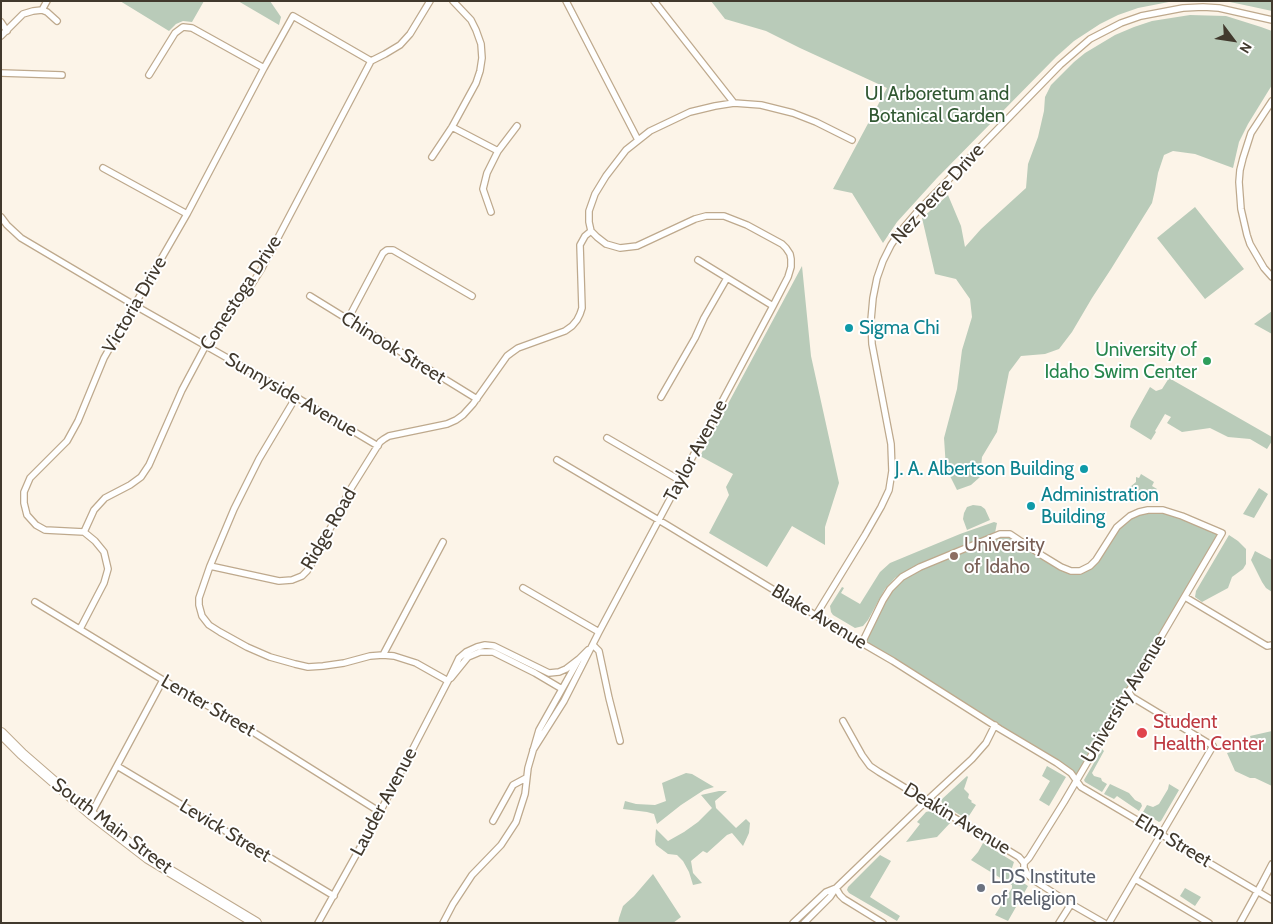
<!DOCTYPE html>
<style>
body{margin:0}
#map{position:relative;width:1273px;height:924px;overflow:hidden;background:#fcf4e8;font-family:Cabin,sans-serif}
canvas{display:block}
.frame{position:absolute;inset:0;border:2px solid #41392d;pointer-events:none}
.north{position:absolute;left:1208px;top:15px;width:50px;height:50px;-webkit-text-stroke:4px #fff;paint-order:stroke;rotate:121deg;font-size:14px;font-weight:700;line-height:20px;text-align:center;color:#41392d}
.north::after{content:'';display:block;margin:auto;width:18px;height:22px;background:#41392d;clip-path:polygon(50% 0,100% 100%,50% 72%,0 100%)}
</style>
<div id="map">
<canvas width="1273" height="924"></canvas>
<div class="frame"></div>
<div class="north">N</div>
</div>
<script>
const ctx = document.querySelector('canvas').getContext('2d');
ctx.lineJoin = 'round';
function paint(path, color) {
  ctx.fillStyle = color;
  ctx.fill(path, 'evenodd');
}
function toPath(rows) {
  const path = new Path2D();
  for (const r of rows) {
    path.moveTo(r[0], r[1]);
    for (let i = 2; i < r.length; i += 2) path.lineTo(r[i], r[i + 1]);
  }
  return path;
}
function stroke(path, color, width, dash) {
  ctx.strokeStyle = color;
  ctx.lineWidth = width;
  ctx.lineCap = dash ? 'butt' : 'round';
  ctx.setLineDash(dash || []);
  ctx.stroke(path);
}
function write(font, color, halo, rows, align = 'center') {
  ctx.font = font + ' Cabin,sans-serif';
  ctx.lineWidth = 4;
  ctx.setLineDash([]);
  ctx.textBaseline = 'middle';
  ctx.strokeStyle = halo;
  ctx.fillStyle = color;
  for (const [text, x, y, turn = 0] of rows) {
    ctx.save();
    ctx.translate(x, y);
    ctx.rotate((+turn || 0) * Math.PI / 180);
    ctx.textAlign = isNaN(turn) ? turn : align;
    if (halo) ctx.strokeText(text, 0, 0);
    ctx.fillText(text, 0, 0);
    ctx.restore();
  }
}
paint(toPath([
 [120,1,204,1,192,22,183,21,176,24,169,31],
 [238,1,270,1,281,17,279,25],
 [711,1,1174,1,1138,8,1118,15,1100,24,1074,41,1056,57,937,178,897,222,883,243,852,193,833,189,887,88,800,48,766,31,725,19],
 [1225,1,1272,1,1272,11,1249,6],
 [1190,15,1226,16,1261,27,1272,31,1272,85,1248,124,1239,142,1233,168,1195,154,1173,151,1164,155,1158,173,1155,190,1152,203,1111,269,1092,298,1072,332,1059,349,1045,354,1021,356,1009,372,997,432,982,457,980,477,971,485,957,490,946,468,944,438,957,389,962,350,972,317,970,299,956,279,935,274,922,218,948,195,961,226,965,247,981,229,1026,188,1028,164,1038,137,1044,111,1045,97,1051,85,1074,62,1085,53,1115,35,1134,27,1152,21],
 [1195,207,1244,269,1205,299,1157,238],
 [802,266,811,356,839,483,825,527,825,545,792,526,767,567,709,533,729,495,726,487,733,474,700,456],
 [1272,311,1272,334,1254,324],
 [1169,378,1272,437,1272,441,1267,449,1250,439,1228,437,1210,428,1182,432,1167,423,1171,417,1165,414,1155,431,1156,432,1151,440,1130,427,1131,421,1150,387,1156,391,1162,389],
 [1141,474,1154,482,1152,486,1157,489,1152,497,1147,499,1132,489,1132,488,1130,487,1136,482,1136,477,1139,478],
 [1259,488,1268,494,1254,518,1243,514],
 [973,505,981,506,985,509,990,520,967,530,963,519,964,513,967,507],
 [1163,510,1222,533,1075,781,1071,773,862,643,883,600,902,577,1000,534,1010,534,1071,571,1090,566,1101,551,1130,516],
 [994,522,997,523,995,533,913,567,895,578,885,589,868,620,863,626,855,628,833,615,831,612,830,606,842,587,844,588,841,593,860,604,880,572,890,563,960,534],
 [1229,535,1238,541,1246,549,1246,564,1243,569,1232,577,1228,588,1202,602,1195,597,1196,591],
 [1255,551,1272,560,1272,592,1266,588,1262,582,1251,560],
 [1272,731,1272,786,1255,778,1250,778,1235,771,1227,753,1253,746,1250,736],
 [1102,749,1104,751,1092,773,1094,776,1101,778,1102,781,1107,784,1102,792,1085,782,1084,780],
 [1047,766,1066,777,1049,806,1039,800,1050,781,1042,776],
 [686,773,692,774,714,787,704,790,681,805,657,824,654,814,647,812,623,809,625,801,636,804,655,805,666,801,662,783],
 [967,776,968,777,964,789,969,794,968,798,972,801,971,802,976,805,967,819,943,805,941,800],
 [1110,784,1129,793,1135,800,1141,803,1142,806,1139,811,1117,796,1114,799,1104,794],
 [1169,784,1179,790,1161,821,1159,822,1143,812,1147,805,1153,807,1159,804,1168,789],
 [719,791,727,791,715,801,716,808,736,828,746,819,750,823,749,833,743,846,732,833,727,835,707,853,703,851,691,861,693,873,702,883,693,885,689,872,683,861,677,855,668,854,656,845,655,841,656,829,668,841,684,832,698,822,712,808,701,795],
 [930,811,951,822,937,837,906,842,920,824,917,822,926,812],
 [983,843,1014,862,1010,874,1028,886,1008,921,995,915,1012,888,1012,885,971,860,978,852],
 [880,855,891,861,870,897,900,916,897,921,849,893,847,890,848,887],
 [653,874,681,917,673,923,618,923,619,918,623,906,634,896],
 [1185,888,1201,897,1195,906,1180,896]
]), '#b9cbb9');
const street = toPath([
 [566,1,638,140],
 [654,1,734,103],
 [42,10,47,1],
 [1,22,7,31],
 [1,36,23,14,33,11,42,10,47,12,57,21],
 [1,73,62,75],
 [149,75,175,33,183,27,192,28,264,68],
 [1272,101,1251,133,1243,158,1240,170,1239,182,1241,209,1247,235,1250,244,1264,268,1272,277],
 [452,127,498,151],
 [432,157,452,127,476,83,480,71,482,58,481,44,476,30,471,20,453,1],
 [103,168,187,214],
 [491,212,483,189,487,173,498,151,517,126],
 [1,217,7,225,21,238,134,305,296,397,378,446],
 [698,260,773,306],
 [310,296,477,399],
 [348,319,383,253,387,250,393,250,472,296],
 [296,397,259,459,234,509,210,566,199,598,199,605,202,616,209,625,220,632,247,647,270,657,295,664,308,667,323,666,344,663,370,656,383,655,394,656,416,663,448,681],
 [661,397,695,338,704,318,727,278],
 [607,438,681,481],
 [557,460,667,525,843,632,893,661,1000,729,1057,763,1071,773,1081,787,1272,900],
 [84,532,94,510,105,498,130,485,141,477,149,465,182,390,206,345,219,326,247,292,262,268,371,61,385,54,400,45,410,34,430,1],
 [210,566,279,581,292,580,302,576,307,571,315,558,350,490,380,442,384,439,389,436,447,424,456,420,463,415,473,404,507,356,511,353,518,348,565,331,572,326,577,320,580,314,582,308,580,245,585,236,591,231],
 [523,588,599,632],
 [1185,597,1267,646,1272,645],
 [35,602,163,680,245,727,380,812],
 [816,615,865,535,881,507,889,490,892,471,891,444,872,344,871,320,873,298,877,278,883,261,891,245,899,233,917,212,1060,65,1090,39,1121,23,1141,16,1183,8,1203,7,1219,8,1272,20],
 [80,629,104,583,108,569,104,552,95,541,84,532,45,530,36,525,27,515,24,503,24,492,30,478,67,441,78,421,104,358,187,214,264,68,293,16,371,61],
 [862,643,883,600,890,589,902,577,920,567,1000,534,1010,534,1043,556,1061,567,1071,571,1080,571,1090,566,1096,560,1117,527,1130,516,1139,512,1148,510,1163,510,1182,516,1222,533,1064,802,1029,858,1024,863],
 [593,645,599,651,609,698,620,741],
 [383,655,443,542],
 [451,678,468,657,480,652,493,652,535,673,562,689],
 [843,721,862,755,870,766,879,772,1019,857,1024,863,1024,868,1027,874,1035,881,1071,904,1104,923],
 [533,750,564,701,599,632,773,306,788,277,791,267,791,259,790,254,786,248,782,244,747,225,724,216,706,216,695,219,637,246,620,248,606,244,597,237,591,231,589,222,589,211,595,194,606,176,626,150,650,131,690,112,715,106,734,103,761,105,793,113,816,122,852,140],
 [117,766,334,896],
 [91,814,163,680],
 [493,821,513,785,526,778],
 [1135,879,1209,923],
 [836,888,840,895,844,899,883,923],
 [318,923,380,812,448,681,459,658,466,652,477,647,485,645,494,646,549,673,559,672,566,669,579,659],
 [443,923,453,904,472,875,501,845,516,822,525,794,528,768,539,730,579,659,588,650],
 [793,923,826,892,836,888],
 [804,923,830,897,836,888,920,807,972,759,986,743,995,725],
 [1059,923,1071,904],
 [1109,923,1213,746,1132,697,1128,691],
 [1240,923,1261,885,1272,864]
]);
const highway = toPath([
 [1,733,22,754,91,814,148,858,256,923]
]);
stroke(street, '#bea98d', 8);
stroke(highway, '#bea98d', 12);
stroke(street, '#fff', 5.5);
stroke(highway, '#fff', 10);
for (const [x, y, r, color] of [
 [849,328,5,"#0f9aa8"],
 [1207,361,5,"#2e9e5b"],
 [1084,469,5,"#0f9aa8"],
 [1031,506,5,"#0f9aa8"],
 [954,556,5,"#8d6e63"],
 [1142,733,6,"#e0444e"],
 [981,888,5,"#6b7280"]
]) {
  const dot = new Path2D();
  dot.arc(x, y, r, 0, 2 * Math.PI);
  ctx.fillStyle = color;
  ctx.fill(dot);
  stroke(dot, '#fff', 2);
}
write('19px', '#315832', '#fff', [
 ["UI Arboretum and",937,94],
 ["Botanical Garden",937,116]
]);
write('19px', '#41392d', '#fff', [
 ["Nez Perce Drive",938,194,-48],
 ["Conestoga Drive",241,293,-57],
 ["Victoria Drive",135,305,-60],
 ["Chinook Street",393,348,32],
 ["Sunnyside Avenue",291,395,30],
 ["Taylor Avenue",696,451,-62],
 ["Ridge Road",329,529,-60],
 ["Blake Avenue",819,617,31],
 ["University Avenue",1124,699,-59],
 ["Lenter Street",208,706,30],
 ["Lauder Avenue",384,802,-62],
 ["Deakin Avenue",957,819,31],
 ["South Main Street",112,826,37],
 ["Levick Street",225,831,31],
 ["Elm Street",1173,841,31]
]);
write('19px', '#0d838f', '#fff', [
 ["Sigma Chi",859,328],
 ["J. A. Albertson Building",1074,469,"right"],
 ["Administration",1041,495],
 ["Building",1041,517]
], 'left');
write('19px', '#27864d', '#fff', [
 ["University of",1197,350],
 ["Idaho Swim Center",1197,372]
], 'right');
write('19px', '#785e54', '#fff', [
 ["University",964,545],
 ["of Idaho",964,567]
], 'left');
write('19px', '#be3a42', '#fff', [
 ["Student",1153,722],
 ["Health Center",1153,744]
], 'left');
write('19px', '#5b616d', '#fff', [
 ["LDS Institute",991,877],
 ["of Religion",991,899]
], 'left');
</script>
